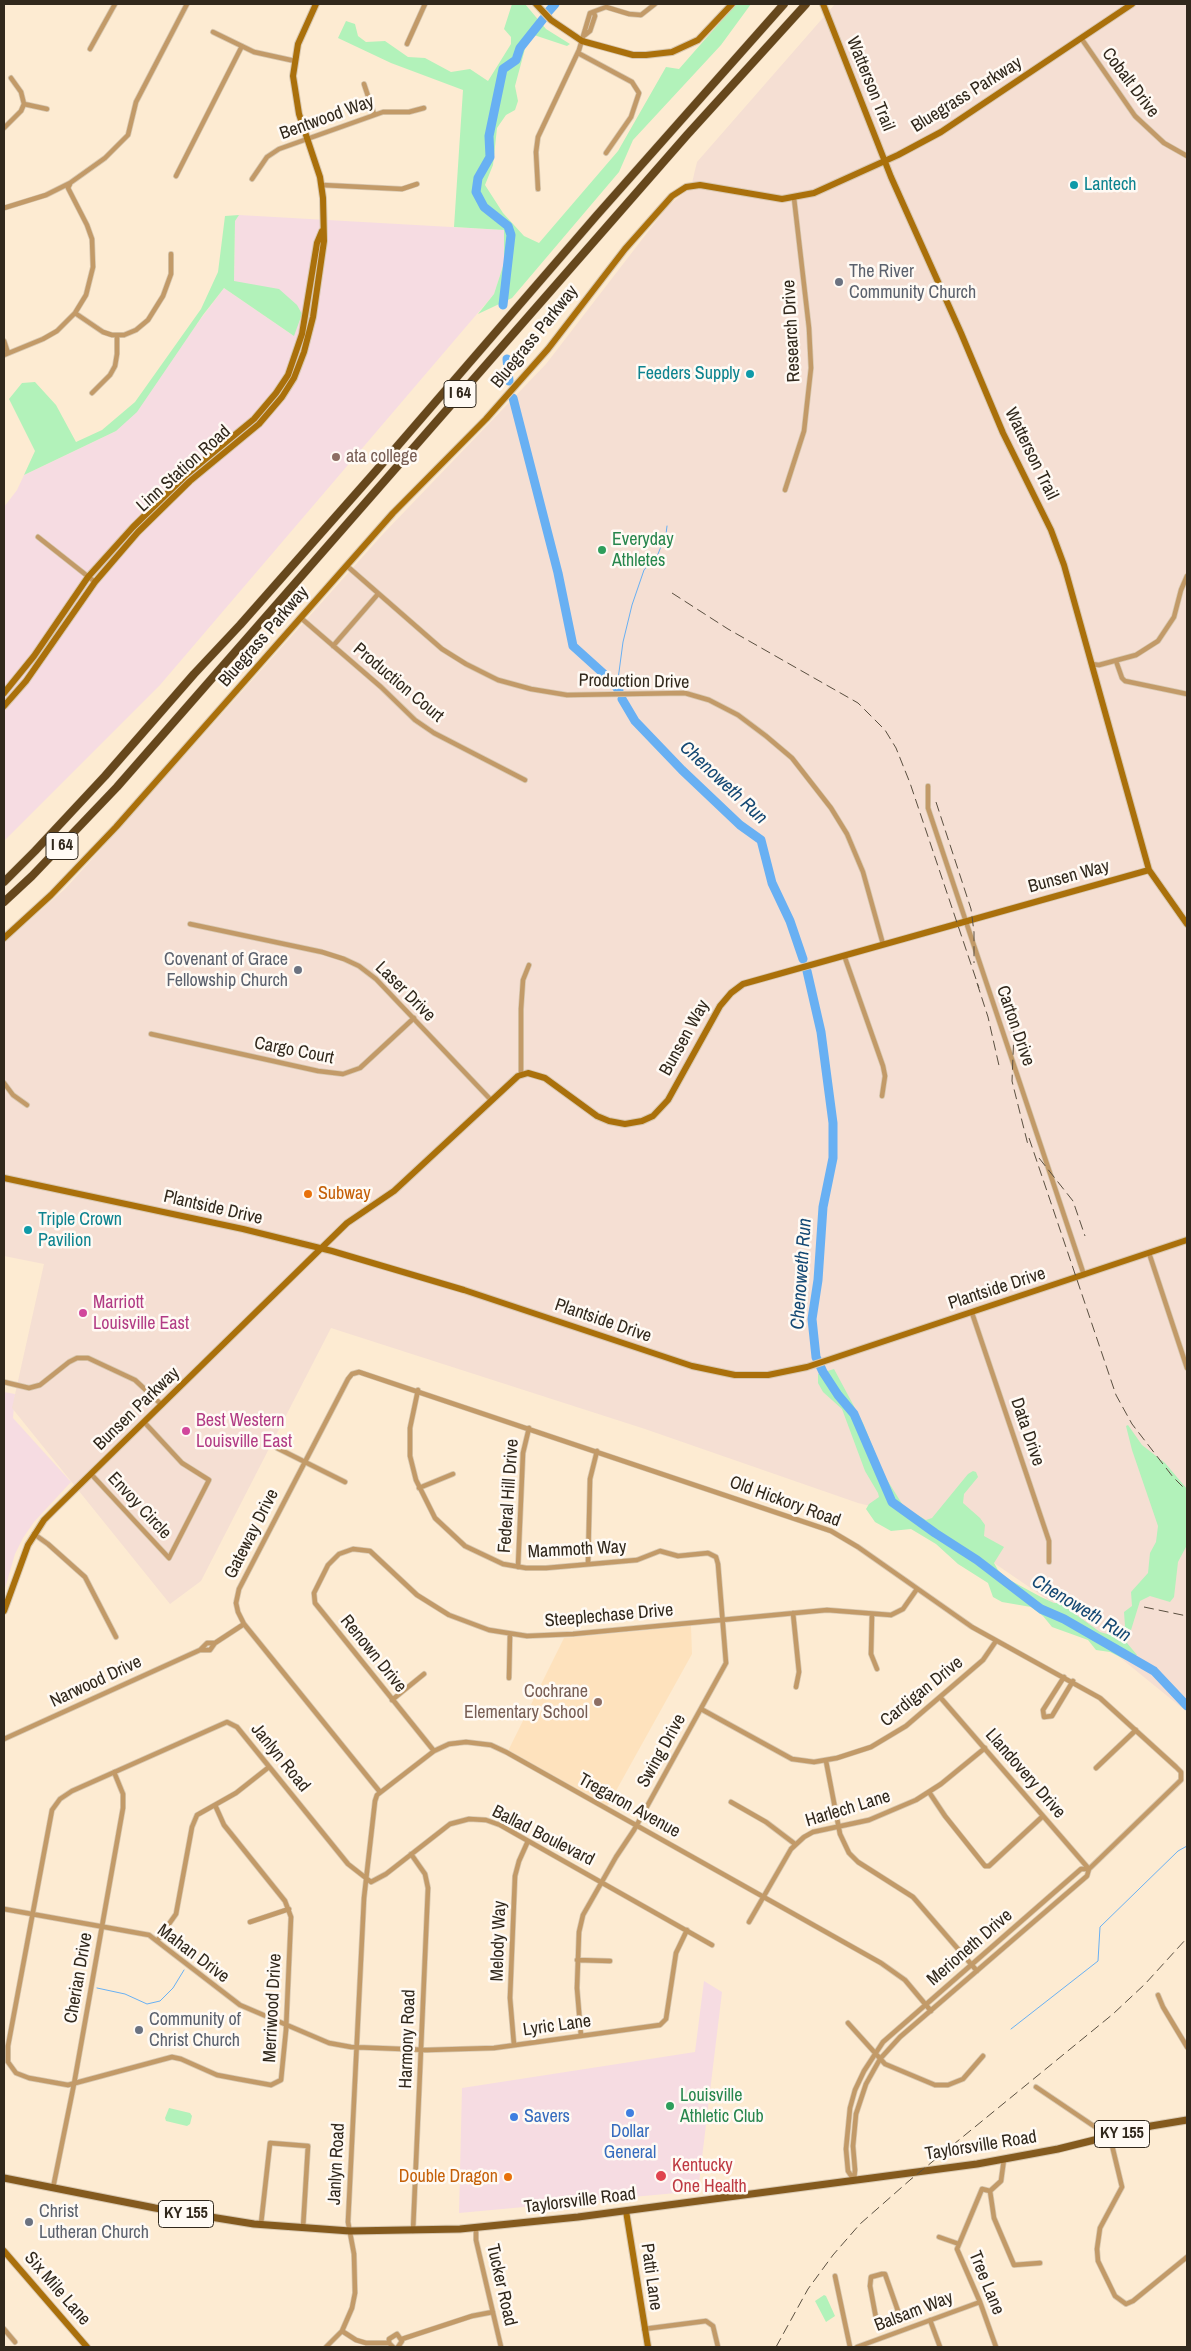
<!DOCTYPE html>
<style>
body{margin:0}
#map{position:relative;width:1191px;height:2351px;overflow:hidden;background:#fdebd2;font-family:"Archivo Narrow",sans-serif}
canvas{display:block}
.frame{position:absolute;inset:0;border:5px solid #31281c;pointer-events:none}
</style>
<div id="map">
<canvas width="1191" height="2351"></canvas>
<div class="frame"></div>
</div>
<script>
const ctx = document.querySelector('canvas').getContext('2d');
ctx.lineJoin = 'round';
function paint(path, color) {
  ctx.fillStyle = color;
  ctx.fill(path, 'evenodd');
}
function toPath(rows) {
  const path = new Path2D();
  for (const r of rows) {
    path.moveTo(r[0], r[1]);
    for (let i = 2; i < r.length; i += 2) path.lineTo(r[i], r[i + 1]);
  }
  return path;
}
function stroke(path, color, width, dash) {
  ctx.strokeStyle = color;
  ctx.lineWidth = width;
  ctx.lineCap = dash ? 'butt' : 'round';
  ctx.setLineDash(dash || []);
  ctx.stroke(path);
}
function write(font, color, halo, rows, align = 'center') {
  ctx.font = font + ' "Archivo Narrow",sans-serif';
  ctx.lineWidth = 5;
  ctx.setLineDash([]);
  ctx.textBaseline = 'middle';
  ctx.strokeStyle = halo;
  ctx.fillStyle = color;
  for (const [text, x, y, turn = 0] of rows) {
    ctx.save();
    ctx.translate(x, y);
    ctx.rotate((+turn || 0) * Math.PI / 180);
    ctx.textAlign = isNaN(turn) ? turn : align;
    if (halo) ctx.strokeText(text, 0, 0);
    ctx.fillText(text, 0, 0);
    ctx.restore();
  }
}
paint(toPath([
 [239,215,504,230,504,263,494,294,160,685,4,841,4,507,17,490,24,475,116,431,224,288,294,336,234,281,235,221],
 [4,1392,15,1394,13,1418,71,1482,34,1522,23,1538,15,1554,4,1592],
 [704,1981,722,1992,698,2191,459,2213,462,2088,695,2052]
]), '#f6dce2');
paint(toPath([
 [835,4,1187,4,1187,1712,1054,1604,934,1522,858,1503,645,1429,331,1328,201,1581,170,1604,12,1408,44,1264,4,1256,4,943,66,888,383,534,546,364,667,207,691,187,697,162]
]), '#f5dfd3');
paint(toPath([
 [691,1626,692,1654,607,1807,508,1751,564,1638]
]), '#fee2bd');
paint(toPath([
 [512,4,525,4,546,29,570,44,567,46,534,35,526,45,515,86,518,101,515,110,506,115,497,128,493,165,485,185,503,213,524,236,539,243,618,151,666,67,679,69,736,4,751,4,721,45,633,140,619,172,512,298,478,314,494,294,504,263,504,230,454,227,463,90,391,63,338,38,346,21,355,24,358,36,366,42,385,41,408,57,425,58,451,72,470,69,488,81,511,44,511,37,504,29],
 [239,215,235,221,234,281,279,289,297,305,302,314,294,336,224,288,203,315,137,412,116,431,24,475,35,451,9,399,22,383,35,382,56,405,76,442,102,430,135,402,201,309,218,272,225,216],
 [834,1369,863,1423,884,1475,904,1507,926,1520,932,1518,968,1474,973,1471,976,1472,978,1477,964,1494,963,1503,980,1518,985,1525,984,1536,1004,1547,994,1563,998,1570,1006,1578,1041,1597,1054,1603,1060,1603,1100,1632,1107,1634,1125,1626,1124,1612,1132,1606,1131,1592,1148,1573,1150,1553,1156,1542,1158,1526,1132,1450,1126,1426,1128,1425,1142,1445,1165,1463,1187,1489,1187,1545,1178,1562,1174,1597,1170,1602,1150,1596,1140,1601,1127,1643,1137,1655,1126,1660,1110,1652,1096,1650,1088,1640,1052,1627,1043,1616,1031,1607,1002,1602,993,1597,988,1583,958,1564,936,1544,911,1529,891,1531,875,1522,866,1509,869,1504,879,1497,878,1493,865,1471,842,1409,823,1392,818,1383,818,1374],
 [169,2108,190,2113,192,2116,190,2124,187,2126,166,2121,165,2118],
 [824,2295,826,2296,835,2316,826,2322,815,2301]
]), '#b2f2ba');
stroke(toPath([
 [617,687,623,642,632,605,644,570,658,554,666,534,667,526],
 [97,1988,125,1994,147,2004,160,2001,173,1988,184,1970],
 [1011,2029,1098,1961,1100,1927,1178,1851,1187,1846]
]), '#68b0f3', 1);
stroke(toPath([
 [548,12,555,4],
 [503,305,511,235,508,226,484,207,476,192,478,178,490,157,489,136,503,69,516,60,520,48,543,19],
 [507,359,509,381],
 [513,398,558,573,573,646,614,683,619,691],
 [622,699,635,721,682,770,740,825,761,840,772,883,790,921,803,959],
 [807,971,821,1032,833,1123,833,1158,823,1207,818,1280,812,1319,816,1357,823,1372,838,1395,854,1414,892,1502,935,1533,977,1560,1041,1609,1064,1619,1154,1671,1187,1706]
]), '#68b0f3', 9);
const street = toPath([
 [213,32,254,52,295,61],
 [585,35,590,31,595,16,594,13],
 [1081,38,1135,116,1164,143,1187,156],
 [407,44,425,4],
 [90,49,115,4],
 [578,53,632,82,639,93,631,117,606,153],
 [364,84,374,114],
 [24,104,47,109],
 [4,128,21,111,24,104,21,92,11,78],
 [176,176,242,46],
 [252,179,267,157,279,149,383,112,409,112,424,108],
 [322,185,402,189,417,184],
 [538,189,536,152,538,137,579,50,590,13,606,7,629,14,641,15,655,4],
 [4,208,46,195,70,183,105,158,128,135,136,102,187,4],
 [75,313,103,332,112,335,124,335,136,330,148,320,163,296,171,274,171,254],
 [4,341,8,353],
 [4,355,43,339,57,331,75,313,86,295,93,267,92,239,87,225,68,188,70,184],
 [92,393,110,375,115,366,117,354,117,336],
 [785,490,804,431,811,368,809,328,794,198],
 [38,537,95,582],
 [347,566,442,649,466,664,498,680,531,689,567,695,685,693,709,700,738,715,766,736,792,758,831,808,847,834,863,872,883,944],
 [301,618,381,687,415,720,434,733,525,780],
 [333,646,378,594],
 [1116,661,1122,678,1125,681,1187,694],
 [1091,664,1099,665,1136,655,1158,641,1174,617,1181,590,1187,576],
 [928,786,928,808,1084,1275],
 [190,924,322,952,344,959,359,966,376,979,490,1099],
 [844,955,883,1066,885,1076,882,1096],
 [151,1034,318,1071,343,1074,360,1068,414,1018],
 [521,1075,521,1009,523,980,529,965],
 [4,1083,13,1095,27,1105],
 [1149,1253,1187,1368],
 [972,1313,1049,1541,1049,1562],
 [4,1382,29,1388,40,1385,69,1362,77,1358,88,1358,135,1380,162,1405],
 [418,1390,410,1428,410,1456,416,1480,435,1518,465,1546,503,1564,526,1568,546,1568,637,1560,660,1551,678,1556,708,1553,716,1557,718,1564,726,1663,634,1830,616,1857,583,1915,579,1932,577,1988,581,2036],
 [277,1448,345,1482],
 [91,1474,169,1558,209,1480,182,1463,145,1423],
 [419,1488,453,1474],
 [34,1534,48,1544,85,1577,116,1637],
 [588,1564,590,1479,597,1451],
 [518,1567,523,1453,529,1428],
 [793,1613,799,1672,796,1687],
 [872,1614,871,1654,877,1669],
 [200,1650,210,1650,215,1643,244,1624],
 [1064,1677,1043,1710,1044,1717,1052,1716,1073,1681],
 [509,1678,510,1634],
 [940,1697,1089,1869],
 [392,1700,424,1674],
 [701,1709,792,1759,814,1762,837,1758,871,1747,906,1726,983,1660,996,1641],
 [4,1739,200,1650,207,1643,215,1643],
 [434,1751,315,1603,314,1593,328,1565,339,1554,353,1549,370,1551,417,1595,449,1615,489,1630,527,1636,573,1634,827,1610,891,1615,903,1609,917,1589],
 [826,1761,840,1834,849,1853,858,1862,913,1897,977,1971],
 [1096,1768,1136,1730],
 [380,1792,244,1624,238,1612,236,1603,239,1589,348,1379,352,1374,359,1372,831,1531,858,1547,972,1627,1100,1698,1176,1767,1181,1772,1181,1780,1089,1869,1081,1869,883,2042,864,2071,855,2090,850,2108,846,2149,848,2171,854,2180],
 [929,1792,945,1816,985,1866,989,1866,1043,1816],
 [731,1802,766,1822,795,1844],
 [215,1805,224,1825,285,1901,291,1917,286,2030,281,2080,271,2085,238,2079,217,2075,181,2059,172,2057,68,2085,29,2078,16,2073,8,2062,8,2046,52,1810,60,1799,72,1791,227,1722,237,1727,348,1864,371,1882,386,1874,450,1824,469,1819,486,1820,500,1825,712,1945],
 [411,1854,425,1874,428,1888,413,2231],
 [4,1909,149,1935,240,2005,329,2043,351,2047,427,2050,494,2048,660,2025,666,2019,676,1953,687,1930],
 [250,1922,289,1909],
 [749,1922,791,1849,804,1837,813,1832,869,1820,916,1800,941,1784,985,1748],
 [157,1941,176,1914,192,1827,197,1815,236,1793,269,1767],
 [577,1960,610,1961],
 [1158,1995,1163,2007,1187,2047],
 [848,2023,885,2064,935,2085,948,2085,963,2079,983,2056],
 [514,2045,510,1998,515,1876,519,1861,528,1841],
 [1036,2087,1110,2137,1122,2187,1100,2228,1097,2249,1098,2261,1115,2296,1126,2304,1133,2301,1187,2257],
 [854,2180,855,2170,853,2146,856,2114,866,2084,880,2059,900,2037,1087,1876,1089,1869],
 [53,2188,74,2084,123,1808,123,1794,114,1772],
 [990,2191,994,2218,1014,2265,1040,2263],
 [261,2224,270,2143,308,2146,303,2228],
 [476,2228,476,2240,501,2347],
 [939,2237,959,2244],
 [882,2274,885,2274,898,2311,891,2323,879,2323,876,2318,870,2286,871,2277,882,2274],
 [835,2276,850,2347],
 [930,2320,940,2347],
 [4,2329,15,2342],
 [644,2329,706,2321,713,2326,718,2347],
 [342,2331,356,2340,366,2343,389,2343],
 [402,2339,472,2316,493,2312],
 [326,2347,342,2331,352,2308,355,2293,354,2254,348,2222,364,1898,375,1801,377,1795,434,1751,449,1744,466,1742,491,1745,506,1752,881,1963,905,1980,931,2011],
 [393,2347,389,2343,389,2339,397,2334,402,2341,398,2347],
 [857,2347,980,2302],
 [996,2347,980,2302,957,2249,982,2189,990,2191,1001,2181,1004,2159]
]);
const secondary = toPath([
 [536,4,551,20,582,41,633,55,646,55,672,52,698,40,732,4],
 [823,4,891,177,961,333,1003,433,1051,530,1064,565,1149,870,1187,924],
 [4,693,34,656,88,577,133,527,185,476,254,419,276,393,288,375,302,334,317,243,322,231],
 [4,706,26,681,95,582,138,532,190,481,259,424,282,397,294,378,304,352,313,317,324,241,323,198,320,177,299,114,293,76,298,44,316,4],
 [4,938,51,895,116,827,393,513,486,419,548,349,625,249,672,196,686,187,700,185,782,199,814,193,898,155,941,132,1132,4],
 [4,1178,243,1229,332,1251,464,1290,692,1366,735,1375,768,1375,807,1367,1187,1240],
 [4,1611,28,1545,44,1520,56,1508,347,1223,394,1191,518,1076,528,1073,545,1078,597,1116,609,1121,625,1124,642,1121,653,1116,668,1100,720,1006,731,993,743,984,1149,870],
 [626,2211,648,2347],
 [4,2251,87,2347]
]);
const primary = toPath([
 [4,2178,155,2208,254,2224,350,2231,460,2229,578,2217,977,2164,1058,2149,1151,2126,1187,2120]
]);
const highway = toPath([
 [4,882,35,851,105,776,194,674,240,625,375,472,597,215,784,4],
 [4,902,32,876,117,787,687,135,806,4]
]);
stroke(street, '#d8c8b1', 6);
stroke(secondary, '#d8c8b1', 8);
stroke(primary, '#d8c8b1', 9);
stroke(highway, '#d8c8b1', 9);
stroke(street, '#c29a68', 4.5);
stroke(secondary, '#aa700b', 6);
stroke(primary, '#845a1e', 7);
stroke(highway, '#66471c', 8);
stroke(toPath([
 [672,593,728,629,858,703,885,730,896,748,910,783,979,988],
 [936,802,971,909,974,932,974,963],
 [977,983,988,1017,1000,1070],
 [1010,1000,1014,1032,1012,1081,1028,1145],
 [1029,1138,1116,1395,1132,1424,1173,1477,1187,1491],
 [1039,1158,1073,1201,1085,1236],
 [1144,1607,1187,1616],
 [776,2347,808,2289,833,2255,860,2224,910,2180,1113,2014,1145,1984,1187,1938]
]), '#5a4f40', 1, [10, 5]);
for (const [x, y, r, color] of [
 [1074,185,5,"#0f9aa8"],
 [839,282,5,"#6b7280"],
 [750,374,5,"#0f9aa8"],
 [336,457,5,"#8d6e63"],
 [602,550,5,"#2e9e5b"],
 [298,970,5,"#6b7280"],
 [308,1194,5,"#e8710a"],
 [28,1230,5,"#0f9aa8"],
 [83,1313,5,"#d1479c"],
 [186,1431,5,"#d1479c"],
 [598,1702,5,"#8d6e63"],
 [139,2030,5,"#6b7280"],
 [670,2106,5,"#2e9e5b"],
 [630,2113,5,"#3f7fe0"],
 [514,2117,5,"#3f7fe0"],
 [661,2176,6,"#e0444e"],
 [508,2177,5,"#e8710a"],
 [29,2222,5,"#6b7280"]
]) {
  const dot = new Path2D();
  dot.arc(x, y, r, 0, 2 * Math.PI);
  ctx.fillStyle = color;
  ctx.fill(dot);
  stroke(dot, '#fffaf4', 2);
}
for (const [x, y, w] of [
 [460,394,32],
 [62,846,32],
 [1122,2134,55],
 [186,2214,55]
]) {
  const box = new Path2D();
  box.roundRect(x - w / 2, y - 13.5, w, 27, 4);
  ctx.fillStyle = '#fffaf4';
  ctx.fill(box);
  stroke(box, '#31281c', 1);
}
write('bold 16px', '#31281c', null, [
 ["I 64",460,394],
 ["I 64",62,846],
 ["KY 155",1122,2134],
 ["KY 155",186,2214]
]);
write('18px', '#31281c', '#fffaf4', [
 ["Cobalt Drive",1130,83,53],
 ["Watterson Trail",870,84,68],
 ["Bluegrass Parkway",967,95,-32],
 ["Bentwood Way",327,118,-20],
 ["Research Drive",792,331,-93],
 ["Bluegrass Parkway",535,337,-51],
 ["Watterson Trail",1031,454,64],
 ["Linn Station Road",184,469,-42],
 ["Bluegrass Parkway",264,637,-49],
 ["Production Drive",634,682,1],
 ["Production Court",398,683,40],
 ["Bunsen Way",1069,877,-15],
 ["Laser Drive",405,992,45],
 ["Carton Drive",1015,1026,71],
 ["Bunsen Way",685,1038,-61],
 ["Cargo Court",294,1051,11],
 ["Plantside Drive",213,1208,13],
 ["Plantside Drive",997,1289,-18],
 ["Plantside Drive",603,1321,19],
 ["Bunsen Parkway",137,1409,-44],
 ["Data Drive",1027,1432,71],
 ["Federal Hill Drive",509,1496,-86],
 ["Old Hickory Road",785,1502,20],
 ["Envoy Circle",139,1506,47],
 ["Gateway Drive",252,1534,-63],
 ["Mammoth Way",577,1550,-3],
 ["Steeplechase Drive",609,1616,-5],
 ["Renown Drive",373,1654,51],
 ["Narwood Drive",96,1682,-25],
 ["Cardigan Drive",922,1692,-39],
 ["Swing Drive",662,1751,-61],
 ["Janlyn Road",280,1758,51],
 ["Llandovery Drive",1025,1774,49],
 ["Tregaron Avenue",629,1806,29],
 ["Harlech Lane",848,1809,-17],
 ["Ballad Boulevard",543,1836,27],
 ["Melody Way",499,1941,-88],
 ["Merioneth Drive",970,1948,-41],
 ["Mahan Drive",193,1954,37],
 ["Cherian Drive",79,1978,-80],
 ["Merriwood Drive",273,2008,-87],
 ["Lyric Lane",557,2026,-8],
 ["Harmony Road",408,2039,-88],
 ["Taylorsville Road",981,2146,-9],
 ["Janlyn Road",337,2164,-87],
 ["Taylorsville Road",580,2201,-7],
 ["Patti Lane",651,2277,82],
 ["Tree Lane",986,2283,68],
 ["Tucker Road",501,2285,77],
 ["Six Mile Lane",57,2289,49],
 ["Balsam Way",914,2312,-21]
]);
write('18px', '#0d838f', '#fffaf4', [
 ["Lantech",1084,185],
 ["Feeders Supply",740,374,"right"],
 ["Triple Crown",38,1220],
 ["Pavilion",38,1241]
], 'left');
write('18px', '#5b616d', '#fffaf4', [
 ["The River",849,272],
 ["Community Church",849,293],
 ["Covenant of Grace",288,960,"right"],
 ["Fellowship Church",288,981,"right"],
 ["Community of",149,2020],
 ["Christ Church",149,2041],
 ["Christ",39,2212],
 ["Lutheran Church",39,2233]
], 'left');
write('18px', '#785e54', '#fffaf4', [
 ["ata college",346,457],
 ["Cochrane",588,1692,"right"],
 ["Elementary School",588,1713,"right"]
], 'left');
write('18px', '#27864d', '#fffaf4', [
 ["Everyday",612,540],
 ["Athletes",612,561],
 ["Louisville",680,2096],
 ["Athletic Club",680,2117]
], 'left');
write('18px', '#c56008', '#fffaf4', [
 ["Subway",318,1194],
 ["Double Dragon",498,2177,"right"]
], 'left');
write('18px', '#b23c85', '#fffaf4', [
 ["Marriott",93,1303],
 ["Louisville East",93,1324],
 ["Best Western",196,1421],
 ["Louisville East",196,1442]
], 'left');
write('18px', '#366cbe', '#fffaf4', [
 ["Savers",524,2117],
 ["Dollar",630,2132,"center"],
 ["General",630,2153,"center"]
], 'left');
write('18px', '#be3a42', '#fffaf4', [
 ["Kentucky",672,2166],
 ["One Health",672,2187]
], 'left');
write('italic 19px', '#144873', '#fffaf4', [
 ["Chenoweth Run",723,783,43],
 ["Chenoweth Run",802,1274,-86],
 ["Chenoweth Run",1081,1609,31]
]);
</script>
